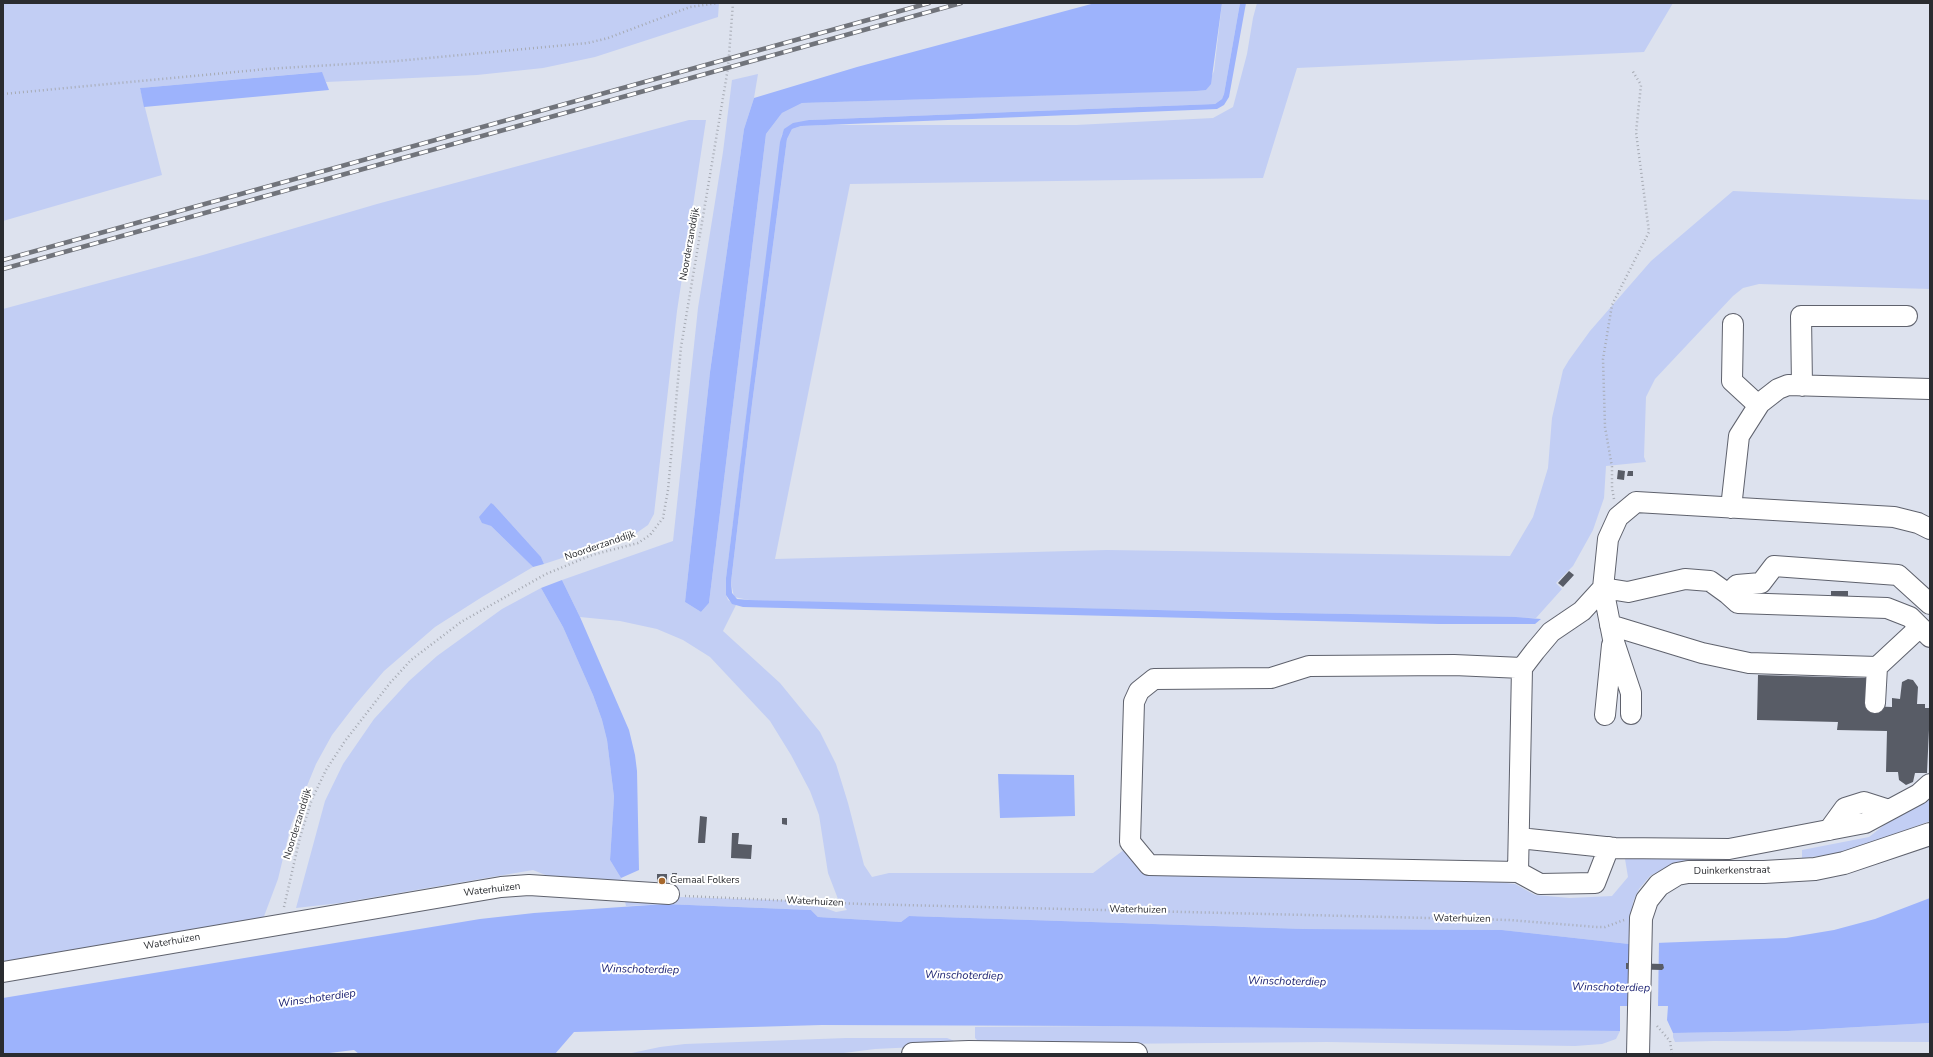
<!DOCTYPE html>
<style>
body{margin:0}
#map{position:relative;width:1933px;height:1057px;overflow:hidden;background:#dde2ee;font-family:"Nunito Sans",sans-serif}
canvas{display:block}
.frame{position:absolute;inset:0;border:4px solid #2a2c30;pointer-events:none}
</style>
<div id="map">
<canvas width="1933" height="1057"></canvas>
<div class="frame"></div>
</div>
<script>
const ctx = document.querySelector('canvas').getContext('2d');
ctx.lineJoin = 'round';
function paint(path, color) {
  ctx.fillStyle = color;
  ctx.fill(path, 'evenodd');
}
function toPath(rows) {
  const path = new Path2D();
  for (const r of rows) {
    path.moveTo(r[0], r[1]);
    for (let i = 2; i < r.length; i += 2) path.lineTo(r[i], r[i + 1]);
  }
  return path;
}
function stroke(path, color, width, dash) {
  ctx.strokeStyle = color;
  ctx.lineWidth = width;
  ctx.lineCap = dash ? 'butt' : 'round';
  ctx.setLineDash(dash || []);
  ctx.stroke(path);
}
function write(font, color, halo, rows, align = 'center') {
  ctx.font = font + ' "Nunito Sans",sans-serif';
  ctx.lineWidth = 4;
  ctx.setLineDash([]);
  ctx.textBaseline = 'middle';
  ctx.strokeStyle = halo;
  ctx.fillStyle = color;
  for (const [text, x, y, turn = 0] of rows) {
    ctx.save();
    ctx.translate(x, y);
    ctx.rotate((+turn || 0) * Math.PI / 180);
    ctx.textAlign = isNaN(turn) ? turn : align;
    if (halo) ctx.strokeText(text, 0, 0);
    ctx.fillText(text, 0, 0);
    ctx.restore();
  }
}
paint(toPath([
 [3,3,719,3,718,17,595,57,543,68,477,75,326,82,321,72,140,88,162,175,3,221],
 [1222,3,1240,3,1224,94,1222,99,1215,104,809,120,782,134,726,578,726,595,728,600,736,605,723,631,780,683,820,732,836,764,848,803,864,865,872,877,889,873,1093,873,1125,849,1132,861,1147,868,1489,881,1515,884,1535,895,1570,898,1612,896,1628,877,1622,841,1700,843,1704,860,1679,862,1663,869,1650,876,1639,889,1633,902,1629,944,1502,930,1305,929,909,916,901,922,818,917,811,910,665,904,626,906,624,897,679,897,805,901,836,912,847,910,838,899,828,873,819,815,810,791,791,755,770,721,710,657,683,640,657,629,620,621,580,617,562,580,673,541,698,308,723,152,732,80,758,74,754,98,744,129,710,372,685,602,701,612,709,603,766,134,782,113,802,103,1206,90,1214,71],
 [1257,3,1673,3,1644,52,1297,68,1263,178,850,184,775,559,1107,550,1510,556,1533,517,1548,468,1552,418,1563,370,1569,360,1590,331,1651,261,1733,191,1930,200,1930,289,1759,284,1743,288,1733,296,1655,379,1646,397,1644,457,1646,462,1606,466,1604,498,1593,530,1573,566,1556,583,1562,589,1536,618,868,604,749,600,734,597,731,582,752,404,787,139,792,129,801,126,824,125,1076,125,1213,118,1233,107,1247,54,1253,18],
 [689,120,706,120,677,311,654,514,648,525,635,534,544,564,541,557,494,505,482,522,491,526,533,567,482,597,435,627,384,671,355,705,332,735,316,764,291,825,278,879,263,919,3,962,3,309,203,255,377,204],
 [541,588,563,627,593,695,602,720,607,740,614,797,610,860,621,878,623,887,548,876,533,870,340,903,296,908,325,801,343,764,374,719,409,681,437,656,502,609],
 [1930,796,1930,821,1865,845,1829,855,1802,858,1802,850,1869,837,1902,811],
 [1930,1023,1930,1042,1714,1041,1675,1042,1673,1037,1673,1033,1788,1031],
 [1101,1026,1467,1029,1620,1031,1616,1039,1602,1044,1575,1046,1327,1042,1103,1044,979,1042,975,1038,975,1027],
 [846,1038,947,1038,957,1042,958,1045,875,1049,836,1054,627,1054,660,1047,685,1044]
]), '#c2cef4');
paint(toPath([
 [1095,3,1222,3,1211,84,1206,90,1196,91,802,103,782,113,766,134,709,603,701,612,685,602,710,372,744,129,754,98,857,67],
 [1240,3,1246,3,1229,97,1224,105,1217,109,801,126,792,129,787,139,752,404,731,582,732,593,737,599,749,600,1239,612,1516,617,1541,619,1535,624,1439,624,743,607,732,604,726,595,726,578,770,223,780,142,784,129,793,123,809,120,1215,104,1222,99,1224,94],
 [322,72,329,90,144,107,140,88],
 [491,503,494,505,541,557,544,564,533,567,491,526,482,523,479,517],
 [562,580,580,617,629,730,635,755,637,771,639,870,621,878,610,860,614,797,607,740,602,720,593,695,563,627,541,588],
 [998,774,1074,775,1075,816,1000,818],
 [1930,898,1930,1023,1788,1031,1673,1033,1667,1020,1668,1006,1620,1006,1620,1031,1101,1026,822,1025,574,1032,555,1054,359,1054,354,1050,321,1054,3,1054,3,998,480,919,534,913,665,904,811,910,818,917,901,922,909,916,1305,929,1502,930,1629,944,1786,938,1834,930,1875,919]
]), '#9db3fc');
paint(toPath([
 [1659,941,1658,1007,1630,1006,1631,942]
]), '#dde2ee');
paint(toPath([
 [1618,470,1625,471,1624,480,1617,479],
 [1628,471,1633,471,1633,476,1627,476],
 [1569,571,1574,575,1563,587,1558,583],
 [1831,591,1848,591,1848,598,1831,597],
 [1758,675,1866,678,1866,706,1892,707,1892,698,1900,699,1902,682,1908,679,1913,680,1918,687,1917,704,1925,704,1925,708,1930,708,1927,773,1915,773,1913,782,1906,785,1899,780,1898,772,1886,772,1887,731,1837,730,1838,722,1757,720],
 [700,816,707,817,705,843,698,843],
 [782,818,787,818,787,825,782,824],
 [732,833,739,833,738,844,752,845,751,859,731,858],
 [672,873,677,873,677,879,672,880],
 [657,874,667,874,667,888,657,888],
 [1626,963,1663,964,1664,968,1662,970,1626,969]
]), '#585c66');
const minor = toPath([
 [1733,324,1732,381,1758,405],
 [1802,386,1801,316,1907,316],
 [1731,508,1739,436,1760,403,1778,389,1788,385,1930,389],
 [1930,604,1898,575,1774,566,1761,583,1737,585,1728,594,1738,603,1887,608,1910,617,1930,637],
 [1610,625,1702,653,1749,663,1877,667],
 [1875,703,1877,667,1920,627],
 [1631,714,1631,693,1613,639,1603,588,1608,539,1618,517,1636,502,1894,517,1918,523,1930,529],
 [1605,715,1612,645],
 [1829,830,1845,808,1864,802,1889,810],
 [1519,838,1615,848,1729,849,1865,823,1919,794,1930,784],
 [1609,847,1595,883,1540,884,1518,872,1522,668,1535,651,1551,632,1582,611,1603,588,1628,592,1685,579,1710,581,1728,594],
 [1518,872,1149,865,1130,842,1134,702,1139,691,1154,679,1271,678,1309,666,1454,665,1522,668],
 [3,972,501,887,529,885,669,894]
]);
const major = toPath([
 [913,1054,969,1052,1136,1054],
 [1638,1054,1641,918,1647,900,1659,885,1677,874,1688,872,1764,872,1815,869,1844,863,1930,834]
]);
stroke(minor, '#5f626d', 22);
stroke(major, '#5f626d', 24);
stroke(toPath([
 [3,94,267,69,397,61,588,43,608,38,690,7,718,3],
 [1614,499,1612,488,1612,467,1605,427,1603,359,1612,305,1649,232,1636,132,1641,85,1632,70],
 [685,896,862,904,1509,920,1597,927,1605,927,1624,920],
 [284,907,300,837,312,799,326,770,345,741,390,683,411,660,461,622,546,574,592,555,638,543,650,535,663,518,668,490,681,347,728,68,733,3],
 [1657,1026,1670,1041,1672,1054]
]), '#a6aab3', 2.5, [1, 3]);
stroke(minor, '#fff', 20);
stroke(major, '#fff', 22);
const rail = toPath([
 [3,260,929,3],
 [3,269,961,3]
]);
stroke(rail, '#71747b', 4.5);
stroke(rail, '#fff', 3, [9]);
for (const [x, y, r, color] of [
 [662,881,4,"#a7692e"]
]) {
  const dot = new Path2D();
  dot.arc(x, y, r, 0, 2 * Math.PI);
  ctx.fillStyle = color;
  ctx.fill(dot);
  stroke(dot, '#fff', 1.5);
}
write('10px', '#2a2c30', '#fff', [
 ["Noorderzanddijk",690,244,-80],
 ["Noorderzanddijk",600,546,-19],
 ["Noorderzanddijk",298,824,-73],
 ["Duinkerkenstraat",1732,871,-1],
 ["Waterhuizen",492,890,-7],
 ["Waterhuizen",815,902,3],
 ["Waterhuizen",1138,910,1],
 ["Waterhuizen",1462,919,1],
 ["Waterhuizen",172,942,-10]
]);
write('10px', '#2a2c30', '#fff', [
 ["Gemaal Folkers",670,881]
], 'left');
write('italic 11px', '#161c6e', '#fff', [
 ["Winschoterdiep",640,970,1],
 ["Winschoterdiep",964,976,1],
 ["Winschoterdiep",1287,982,1],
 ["Winschoterdiep",1611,988,1],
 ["Winschoterdiep",317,999,-8]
]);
</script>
